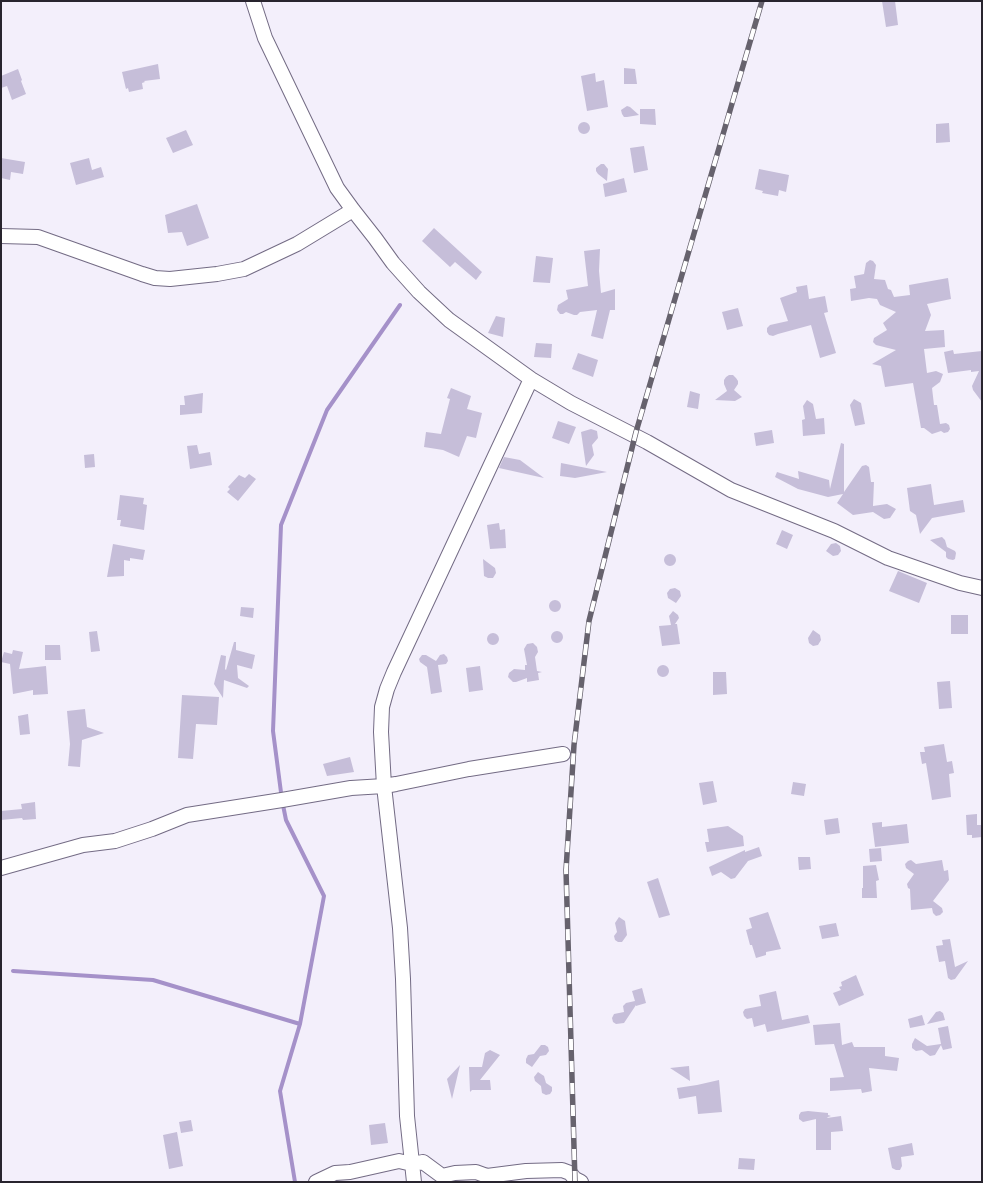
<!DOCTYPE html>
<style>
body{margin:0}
#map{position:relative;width:983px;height:1183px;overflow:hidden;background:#f3effb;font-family:Montserrat,sans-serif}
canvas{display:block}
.frame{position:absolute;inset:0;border:2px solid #28242e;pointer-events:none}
</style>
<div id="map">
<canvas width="983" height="1183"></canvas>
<div class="frame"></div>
</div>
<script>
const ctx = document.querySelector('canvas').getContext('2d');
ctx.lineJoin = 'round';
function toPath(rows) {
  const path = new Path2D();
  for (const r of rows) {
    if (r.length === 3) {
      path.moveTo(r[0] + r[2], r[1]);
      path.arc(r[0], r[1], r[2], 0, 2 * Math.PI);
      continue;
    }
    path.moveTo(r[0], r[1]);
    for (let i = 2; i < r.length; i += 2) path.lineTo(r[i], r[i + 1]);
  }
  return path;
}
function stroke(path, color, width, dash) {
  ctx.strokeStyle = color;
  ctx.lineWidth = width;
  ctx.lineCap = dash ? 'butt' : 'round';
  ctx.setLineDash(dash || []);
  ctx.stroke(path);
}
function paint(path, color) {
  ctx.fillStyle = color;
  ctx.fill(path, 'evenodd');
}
stroke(toPath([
 [13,971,153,980,300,1024],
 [295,1182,280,1091,300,1024,324,896,286,820,282,800,273,731,281,525,327,410,400,305]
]), '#a591c9', 4);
paint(toPath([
 [882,1,895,1,898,25,886,27],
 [158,64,160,79,144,81,145,82,142,83,143,89,129,92,128,88,126,89,122,72],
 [624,68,635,69,637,84,624,84],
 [18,69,22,80,21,81,26,94,12,100,7,86,1,88,1,76],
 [595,73,596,82,604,80,608,107,587,111,581,76],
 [627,106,630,107,639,115,627,117,624,117,622,114,621,110],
 [640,109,655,109,656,125,640,124],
 [584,128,6],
 [949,123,950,142,936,143,936,124],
 [186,130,193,145,173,153,166,138],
 [644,146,648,170,634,173,630,148],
 [1,158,25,162,23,174,11,172,10,180,1,178],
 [89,158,92,170,101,167,104,177,76,185,70,163],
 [601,164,604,164,608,169,607,181,598,174,596,171,596,168],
 [759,169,789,175,786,192,779,190,778,196,762,193,763,191,755,189],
 [624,178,627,192,605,197,603,184],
 [197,204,209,238,187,246,182,232,168,233,165,215],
 [434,228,482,272,476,280,455,262,450,267,422,241],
 [600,249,599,271,601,293,615,289,615,310,610,310,603,339,591,336,597,310,580,312,577,315,574,315,566,312,563,314,560,314,557,310,558,305,568,299,566,290,588,286,584,251],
 [536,256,553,258,550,283,533,282],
 [870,260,873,261,876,265,874,279,885,280,888,289,891,290,894,297,910,295,909,285,948,278,951,299,927,304,931,315,925,331,944,330,945,347,924,349,927,373,936,371,943,374,940,382,932,388,934,405,937,405,940,424,946,423,949,425,950,429,948,432,944,433,941,431,932,434,924,428,921,428,913,383,885,387,881,366,872,364,896,350,876,345,873,342,874,338,887,330,883,323,896,312,880,305,877,299,869,298,851,301,850,289,856,288,854,276,864,274,866,263],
 [807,285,809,299,825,296,828,312,824,313,836,353,820,358,811,325,778,334,773,336,769,335,767,332,767,328,770,325,788,321,780,298,797,292,796,287],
 [738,308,743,326,727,330,722,312],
 [496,316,505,318,503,337,488,333],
 [536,343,552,344,551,358,534,357],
 [953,350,954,354,982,351,982,402,973,390,972,386,979,371,971,372,971,370,948,373,944,352],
 [578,353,598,360,593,377,572,369],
 [729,375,733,375,736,378,738,381,738,384,734,390,742,397,735,401,715,400,727,391,724,384,724,380,726,377],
 [451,388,471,396,467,409,482,413,476,438,467,436,459,457,443,450,424,447,426,432,441,434,450,399,447,398],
 [690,391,700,394,698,409,687,407],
 [203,393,202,413,180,415,180,405,185,405,184,396],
 [854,399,861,403,865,424,855,426,850,405],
 [807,400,813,404,816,419,824,418,825,434,803,436,802,420,805,419,803,406],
 [558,421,576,427,569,444,552,438],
 [591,429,597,431,598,438,592,445,594,455,586,466,581,432],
 [772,430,774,443,756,446,754,433],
 [841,443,844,444,844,492,862,466,866,465,869,467,871,482,874,482,873,506,887,504,896,509,890,518,884,519,873,512,853,515,837,503,843,494,828,497,798,489,775,477,777,472,799,479,798,471,829,480,830,489],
 [197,445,199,454,210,452,212,465,190,469,187,446],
 [94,454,95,467,85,468,84,455],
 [504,457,520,460,544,478,499,468],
 [561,463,607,472,575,478,560,476],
 [249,474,256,479,238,501,227,492,230,489,228,487,239,475,245,478],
 [931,484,934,505,963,500,965,512,932,518,920,534,916,515,910,511,907,488],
 [120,495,144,498,143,504,147,505,144,530,120,526,121,520,117,520],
 [499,523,500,530,505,529,506,548,490,549,487,525],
 [782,530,793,535,787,549,776,544],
 [942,537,945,540,947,547,955,551,956,553,955,559,953,560,948,559,946,557,946,552,930,540],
 [836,543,840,546,841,551,838,555,833,556,826,551,831,544],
 [113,544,145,550,143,560,130,558,130,561,124,560,124,576,107,577],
 [670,560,6],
 [483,559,495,568,496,573,493,578,488,578,484,576],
 [898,571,927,583,919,603,889,591],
 [675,588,680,591,681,596,676,603,668,598,667,593,670,589],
 [555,606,6],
 [241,607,254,608,253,618,240,616],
 [673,611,678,615,679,618,675,624,677,624,680,644,662,646,659,626,671,625,669,616],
 [951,615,968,615,968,634,951,634],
 [813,630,820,635,821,640,818,645,813,646,809,643,808,638],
 [557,637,6],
 [97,631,100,651,91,652,89,632],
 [493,639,6],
 [234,642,236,642,236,650,255,655,252,669,237,665,238,678,249,686,247,688,224,680,223,698,214,684,221,655,226,656,225,669,226,670],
 [533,643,537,647,538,652,535,657,537,671,542,672,538,673,539,680,527,682,527,678,516,682,513,682,508,677,509,673,514,669,525,670,525,665,527,665,524,649,527,644],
 [45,645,60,645,61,660,45,660],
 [13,650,23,652,19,669,46,666,48,694,33,695,33,690,13,694,10,664,1,662,4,652,12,654],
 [444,654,447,657,448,661,446,664,438,665,442,692,431,694,427,667,420,662,419,659,422,655,426,655,436,661,440,655],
 [663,671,6],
 [480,666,483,690,469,692,466,668],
 [713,672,726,672,727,694,713,695],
 [950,681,952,708,939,709,937,682],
 [182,695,219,697,217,725,196,724,193,759,178,758],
 [85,709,87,727,104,733,82,740,80,767,68,766,70,744,67,711],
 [28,714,30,734,20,735,18,716],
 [944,744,947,762,952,761,954,773,949,774,951,797,932,800,926,763,922,764,920,752,925,752,924,747],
 [350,757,354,772,327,776,323,764],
 [713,781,717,802,703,805,699,783],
 [793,782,806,784,804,796,791,794],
 [35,802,36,819,23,820,22,818,1,820,1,811,22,809,21,804],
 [977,814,977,825,982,825,982,837,972,838,972,835,967,835,966,815],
 [838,818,840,833,826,835,824,820],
 [882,822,882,827,907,824,909,843,875,847,872,823],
 [728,826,743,836,744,846,707,852,705,842,709,842,707,829],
 [759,847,762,856,748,861,735,878,731,879,721,872,712,876,709,867,745,850,745,852],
 [881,848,882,861,870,862,869,849],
 [798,857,810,857,811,869,799,870],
 [911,860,916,864,942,860,944,871,948,870,949,880,933,901,942,908,943,912,940,915,936,916,933,913,932,908,911,910,910,889,908,888,907,884,914,874,906,868,905,864,908,861],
 [876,865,879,880,876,881,877,898,862,898,862,888,863,888,863,866],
 [658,878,670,915,659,918,647,882],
 [768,912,781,949,766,952,766,955,756,958,752,945,750,945,746,930,752,928,749,918],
 [619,917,625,921,627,935,622,942,618,942,615,940,614,936,617,932,615,923],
 [836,923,839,936,822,939,819,926],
 [950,939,955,967,968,961,955,979,951,980,948,978,945,961,939,962,936,946,943,945,942,940],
 [856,975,864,995,839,1006,833,993,841,990,839,987,842,986,841,982],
 [642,988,646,1003,636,1006,636,1005,624,1023,616,1024,613,1022,612,1018,614,1014,624,1012,623,1006,626,1003,635,1001,632,991],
 [776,991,782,1020,808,1015,810,1023,767,1032,765,1024,754,1027,752,1018,747,1019,744,1016,743,1012,745,1009,761,1006,759,995],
 [940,1011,943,1013,945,1020,927,1024,936,1012],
 [922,1015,925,1025,910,1028,908,1019],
 [840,1023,842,1045,852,1042,854,1047,885,1047,885,1056,899,1058,897,1071,869,1068,872,1091,862,1093,861,1089,830,1091,830,1078,844,1077,834,1044,815,1045,813,1025],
 [948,1026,952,1048,943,1050,941,1045,935,1055,930,1056,922,1050,916,1051,912,1048,912,1044,915,1038,927,1046,941,1044,938,1028],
 [541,1045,545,1045,548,1047,549,1051,546,1055,540,1056,532,1067,526,1063,526,1059,528,1055,534,1054],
 [490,1050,500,1055,480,1080,490,1080,491,1090,472,1090,470,1092,469,1067,482,1067,485,1053],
 [460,1065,452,1099,447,1079],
 [689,1066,690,1081,670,1068],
 [538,1072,544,1076,546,1083,552,1087,552,1091,550,1094,546,1095,542,1093,541,1086,535,1081,534,1077],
 [719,1080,722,1112,698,1114,696,1096,679,1099,677,1088,697,1085],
 [808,1111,828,1113,828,1115,831,1116,828,1117,827,1118,841,1116,843,1131,831,1132,831,1150,816,1150,816,1119,803,1122,799,1119,799,1115,801,1112],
 [191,1120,193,1131,181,1133,179,1122],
 [385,1123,388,1143,371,1145,369,1125],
 [177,1132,183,1166,169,1169,163,1135],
 [912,1143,914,1155,901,1157,902,1166,900,1170,896,1170,892,1168,888,1148],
 [739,1158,755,1159,754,1170,738,1169]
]), '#c6bed9');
const minor = toPath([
 [253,1,265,38,337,188,353,210,375,238,393,263,419,292,449,320,531,379,571,403,647,442,731,490,834,531,888,558,960,583,982,588],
 [1,236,38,237,142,274,155,278,170,279,217,274,244,269,297,244,353,210],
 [1,868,83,845,115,841,152,829,187,815,282,800,351,788,384,786,396,784,469,769,563,754],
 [316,1182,335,1173,350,1172,399,1161,412,1164,423,1162,442,1176,455,1173,476,1172,487,1176,526,1171,562,1170,570,1173,575,1179,581,1182],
 [414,1182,407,1116,403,979,400,928,384,786,381,732,382,707,387,689,394,672,531,379]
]);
stroke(minor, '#736b84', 16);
stroke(minor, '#fff', 14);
const rail = toPath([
 [575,1182,566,870,574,745,589,621,636,432,762,1]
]);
stroke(rail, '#66626d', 5.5);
stroke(rail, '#fff', 4, [11]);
</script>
